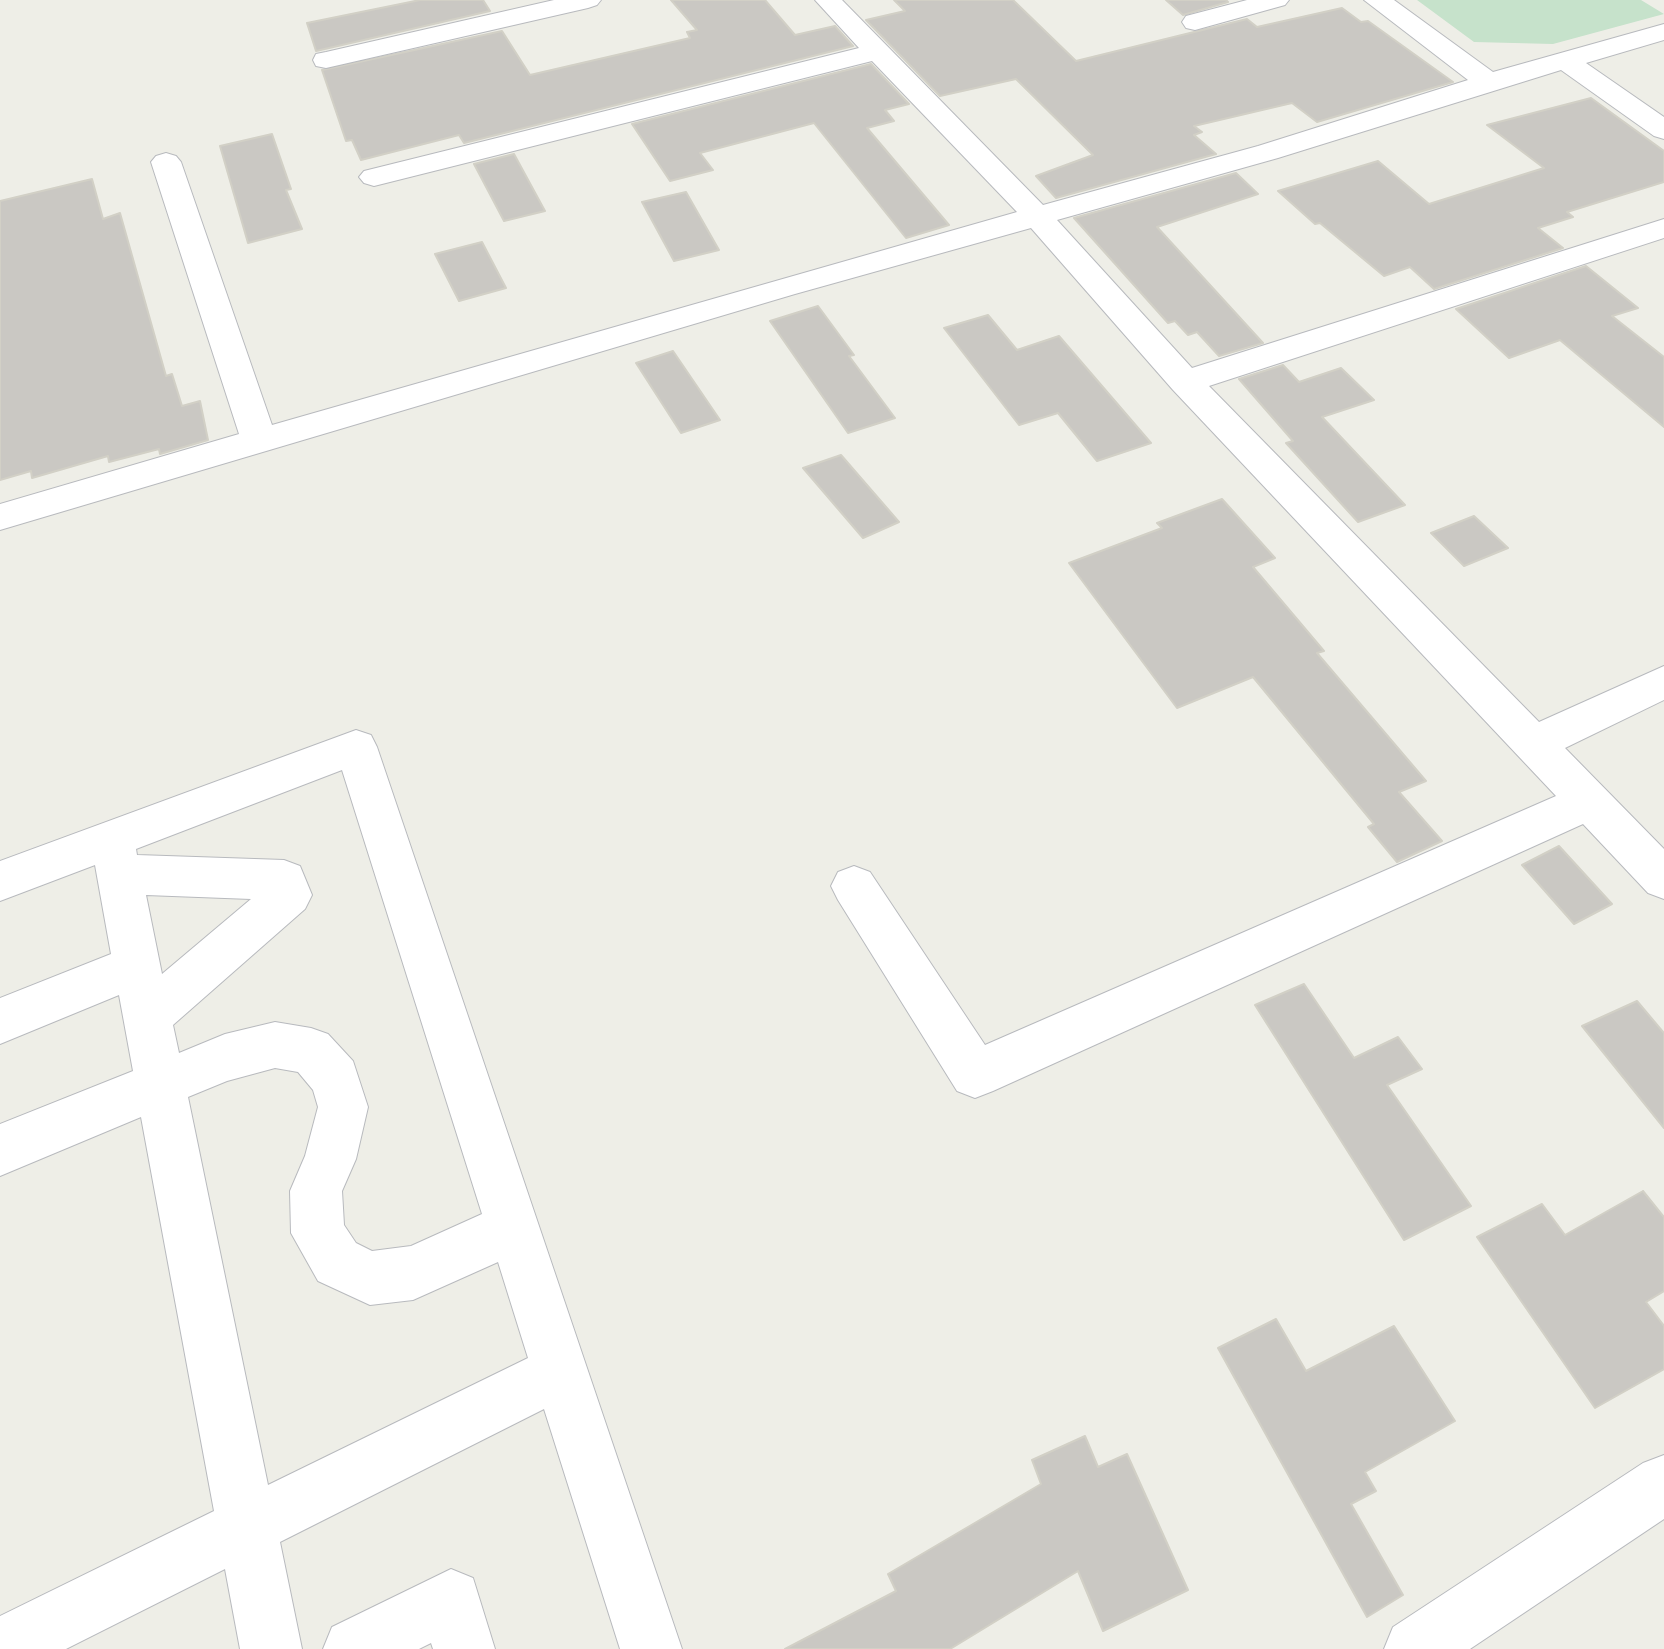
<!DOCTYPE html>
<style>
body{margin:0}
canvas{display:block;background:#eeeee7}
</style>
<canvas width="1664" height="1649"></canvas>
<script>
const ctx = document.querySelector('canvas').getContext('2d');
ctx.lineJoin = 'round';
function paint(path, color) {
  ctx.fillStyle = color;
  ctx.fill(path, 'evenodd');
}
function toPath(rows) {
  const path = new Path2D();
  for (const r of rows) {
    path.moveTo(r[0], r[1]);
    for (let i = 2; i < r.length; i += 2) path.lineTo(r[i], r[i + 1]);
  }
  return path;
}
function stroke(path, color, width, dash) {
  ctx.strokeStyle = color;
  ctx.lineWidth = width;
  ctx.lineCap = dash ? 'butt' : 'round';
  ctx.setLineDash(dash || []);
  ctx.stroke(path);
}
paint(toPath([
 [1417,0,1641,0,1664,14,1553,44,1474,42]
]), '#c6e2cb');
const building = toPath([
 [420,0,483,0,490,11,316,51,307,23,420,0],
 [671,0,765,0,795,35,835,26,853,46,464,143,459,135,361,160,352,140,346,141,322,70,502,31,530,75,690,38,687,32,697,30,671,0],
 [894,0,1013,0,1076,61,1247,19,1257,27,1342,8,1361,22,1368,21,1453,82,1317,122,1292,103,1194,126,1202,132,1194,135,1216,154,1056,198,1036,176,1093,155,1016,79,940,96,866,20,905,11,894,0],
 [1166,0,1226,0,1228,2,1183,15,1166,0],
 [871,64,909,104,885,110,894,121,867,128,949,225,906,238,814,123,700,153,713,170,670,181,632,124,871,64],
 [1591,98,1664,151,1664,182,1567,212,1573,217,1538,228,1563,248,1434,289,1410,267,1384,276,1320,223,1315,224,1278,191,1378,161,1429,204,1544,168,1487,125,1591,98],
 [272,134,291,189,286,190,302,229,248,243,220,146,272,134],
 [514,154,545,211,504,221,474,164,514,154],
 [1236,173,1258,194,1157,227,1263,343,1219,356,1197,332,1188,335,1175,321,1168,323,1074,218,1236,173],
 [92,179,103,219,120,213,166,376,172,374,182,406,200,401,208,440,160,454,159,449,109,462,108,456,32,478,31,471,0,480,0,201,92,179],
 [686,192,719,250,674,261,642,202,686,192],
 [482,242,506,288,459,301,435,254,482,242],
 [1586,266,1638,308,1612,316,1664,357,1664,427,1560,340,1509,358,1456,309,1586,266],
 [818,306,854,355,849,356,895,418,848,433,770,321,818,306],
 [988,315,1017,350,1059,336,1151,443,1097,461,1058,413,1019,425,944,328,988,315],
 [673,351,720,420,681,433,636,363,673,351],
 [1283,365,1299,382,1341,368,1374,400,1322,417,1405,505,1358,522,1286,443,1293,441,1239,379,1283,365],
 [841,455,899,522,863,538,803,468,841,455],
 [1222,499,1275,558,1253,567,1324,651,1317,653,1426,781,1399,792,1442,841,1397,862,1368,827,1374,824,1253,677,1177,708,1069,563,1162,528,1157,523,1222,499],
 [1474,516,1508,548,1464,566,1431,533,1474,516],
 [1559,846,1612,904,1574,924,1522,865,1559,846],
 [1304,984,1354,1058,1398,1037,1422,1069,1387,1085,1471,1206,1404,1240,1255,1005,1304,984],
 [1637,1001,1664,1033,1664,1128,1582,1026,1637,1001],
 [1643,1191,1664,1217,1664,1291,1646,1302,1664,1326,1664,1369,1595,1408,1477,1237,1542,1204,1565,1235,1643,1191],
 [1276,1319,1306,1371,1394,1326,1455,1421,1365,1472,1376,1491,1351,1504,1403,1595,1367,1617,1218,1348,1276,1319],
 [1085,1436,1098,1467,1127,1454,1188,1590,1103,1631,1078,1571,950,1649,785,1649,896,1591,888,1574,1041,1484,1032,1460,1085,1436]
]);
paint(building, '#cac8c3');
stroke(building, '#d2d0c6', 2);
const minor = toPath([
 [554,0,601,0,597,5,588,8,326,68,316,66,313,60,316,54,326,52,554,0],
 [815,0,842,0,1043,205,1258,146,1468,80,1364,0,1394,0,1493,72,1664,24,1664,40,1586,63,1664,117,1664,139,1654,136,1561,70,1278,158,1057,220,1192,368,1664,219,1664,238,1209,386,1539,722,1664,666,1664,700,1565,748,1664,849,1664,899,1648,893,1583,824,993,1091,975,1098,957,1091,838,900,831,886,838,872,854,866,870,872,985,1045,1556,796,1173,390,1031,228,795,294,0,530,0,504,239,434,151,162,156,156,166,153,176,156,181,162,272,425,1017,212,872,61,374,186,364,183,359,177,364,171,859,48,815,0],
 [1247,0,1289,0,1285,5,1195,30,1186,28,1182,22,1186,16,1247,0],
 [356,730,371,735,377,747,682,1649,620,1649,544,1409,280,1542,302,1649,240,1649,225,1569,66,1649,0,1649,0,1616,214,1511,141,1117,0,1176,0,1124,133,1071,119,995,0,1044,0,998,111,954,95,865,0,901,0,861,356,730],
 [342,770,482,1214,411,1246,372,1251,356,1243,344,1225,342,1191,356,1159,368,1107,353,1061,328,1034,311,1028,275,1022,225,1034,179,1053,173,1025,305,909,312,895,300,866,284,860,137,855,136,849,342,770],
 [146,895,251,899,162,974,146,895],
 [275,1068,298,1072,313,1090,318,1107,305,1156,290,1191,291,1233,318,1281,370,1305,413,1300,498,1262,528,1358,268,1485,188,1097,227,1081,275,1068],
 [1664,1455,1664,1519,1470,1649,1384,1649,1393,1627,1643,1463,1664,1455],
 [451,1569,473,1578,495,1649,433,1649,431,1643,419,1649,323,1649,332,1627,451,1569]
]);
stroke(minor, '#b8babe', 2);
paint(minor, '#fff');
</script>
